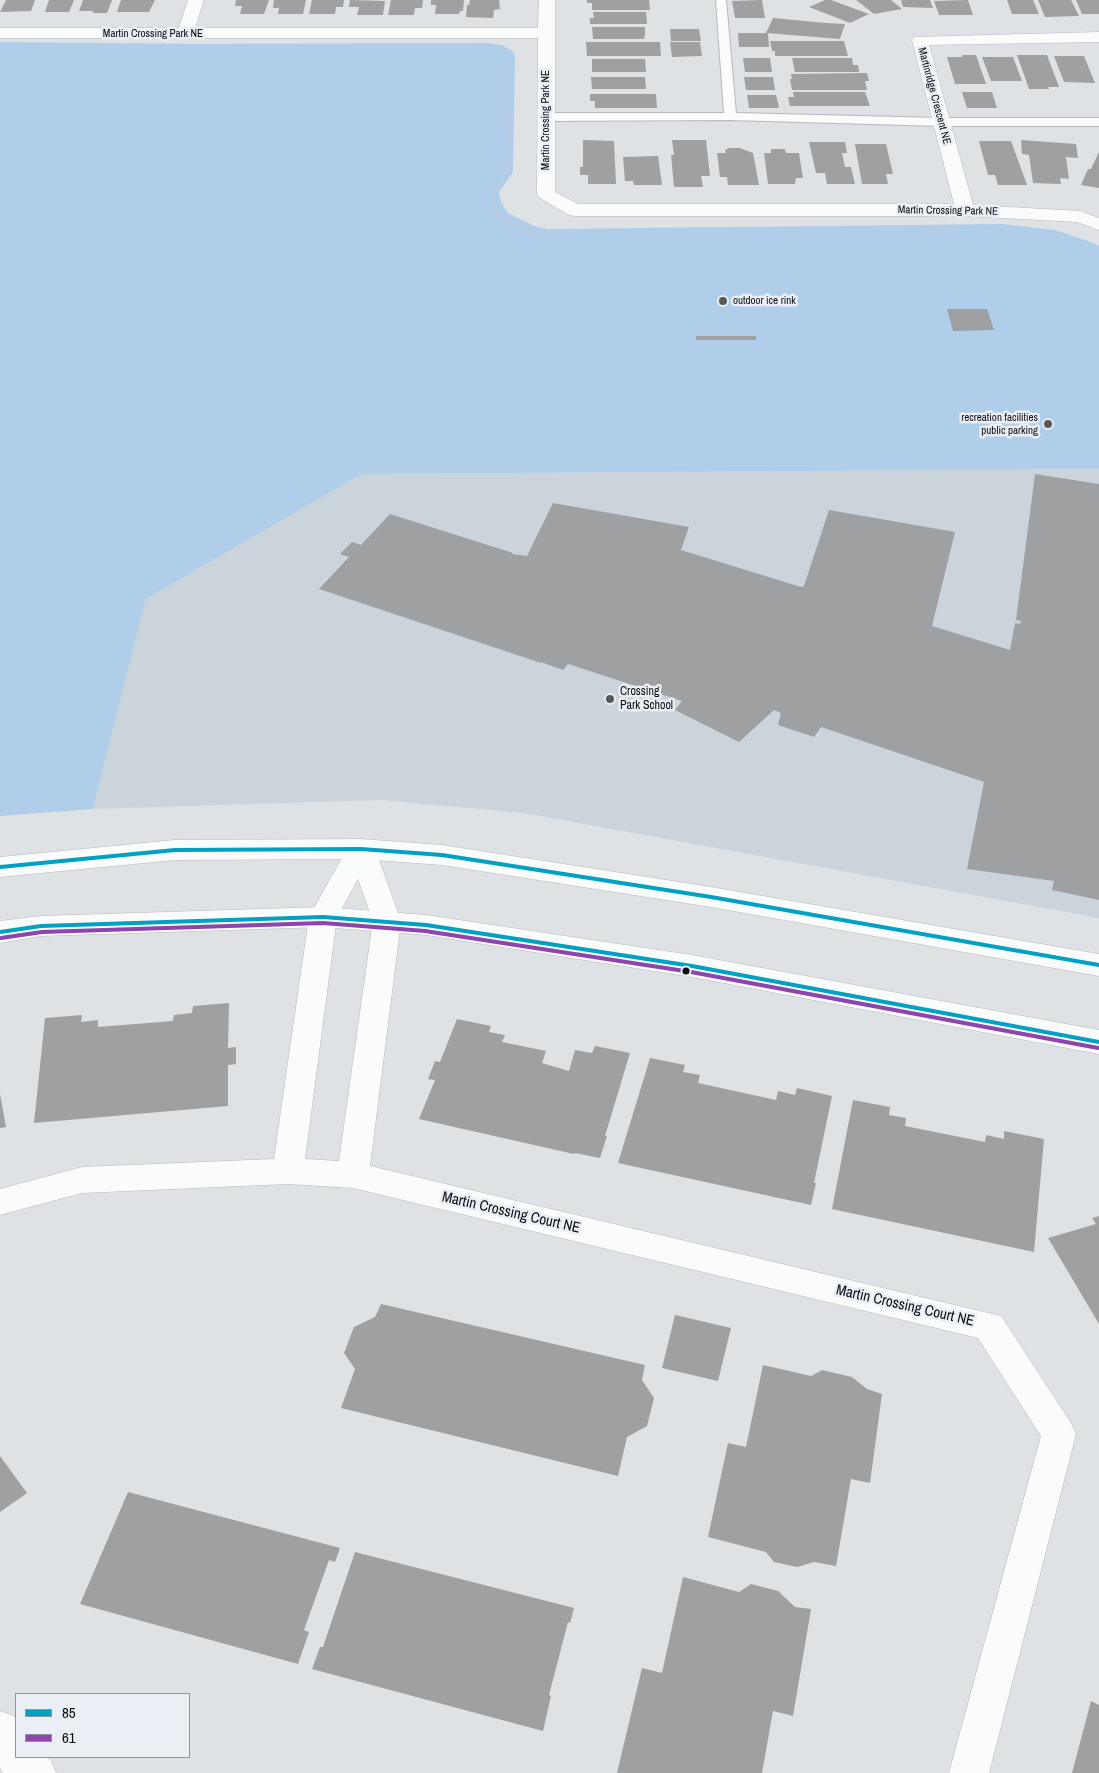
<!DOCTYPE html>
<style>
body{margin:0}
#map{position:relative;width:1099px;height:1773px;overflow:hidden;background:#dfe2e4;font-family:"Archivo Narrow",sans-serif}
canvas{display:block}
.legend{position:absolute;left:15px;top:1693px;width:175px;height:65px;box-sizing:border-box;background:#e9eff4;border:1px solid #919599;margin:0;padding:6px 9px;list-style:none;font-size:15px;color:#0c0e10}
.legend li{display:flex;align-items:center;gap:10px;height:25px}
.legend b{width:25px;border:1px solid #919599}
</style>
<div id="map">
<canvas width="1099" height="1773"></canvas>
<ul class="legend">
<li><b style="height:6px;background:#01a1c4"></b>85</li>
<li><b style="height:6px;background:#8e44ad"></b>61</li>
</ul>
</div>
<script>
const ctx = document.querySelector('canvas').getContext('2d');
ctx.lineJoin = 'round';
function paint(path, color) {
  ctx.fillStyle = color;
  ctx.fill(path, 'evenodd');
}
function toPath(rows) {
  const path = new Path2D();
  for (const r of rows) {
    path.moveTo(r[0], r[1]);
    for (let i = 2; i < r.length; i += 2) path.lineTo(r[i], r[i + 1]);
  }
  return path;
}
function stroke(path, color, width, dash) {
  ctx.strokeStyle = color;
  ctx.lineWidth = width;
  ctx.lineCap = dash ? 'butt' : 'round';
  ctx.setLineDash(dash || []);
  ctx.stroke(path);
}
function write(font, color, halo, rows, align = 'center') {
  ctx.font = font + ' "Archivo Narrow",sans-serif';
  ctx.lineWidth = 5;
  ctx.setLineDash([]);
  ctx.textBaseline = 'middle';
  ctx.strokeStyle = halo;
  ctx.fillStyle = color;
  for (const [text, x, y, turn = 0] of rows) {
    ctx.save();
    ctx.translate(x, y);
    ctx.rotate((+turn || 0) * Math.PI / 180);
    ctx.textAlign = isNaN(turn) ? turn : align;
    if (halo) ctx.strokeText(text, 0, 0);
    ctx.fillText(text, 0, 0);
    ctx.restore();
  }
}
paint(toPath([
 [1099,469,1099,918,524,813,382,800,93,809,146,599,362,474]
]), '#ccd4db');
paint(toPath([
 [0,42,198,44,487,43,502,45,512,51,515,55,513,172,499,192,501,202,508,213,534,226,548,229,1002,224,1055,230,1091,242,1099,246,1099,469,362,474,146,599,93,809,0,816]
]), '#b0ceea');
paint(toPath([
 [6,0,35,0,31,11,0,12],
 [49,0,74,0,69,12,45,12],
 [83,0,112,0,107,13,93,13,93,11,79,11],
 [121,0,155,0,149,12,117,12],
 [236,0,269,0,264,14,240,14,242,6,235,6],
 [274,0,306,0,303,14,278,14,279,8,273,8],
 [312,0,344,0,343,7,336,7,335,14,309,14],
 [350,0,385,1,383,15,357,15,359,7,349,7],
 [391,0,423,0,422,8,415,8,414,15,388,15],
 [431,0,464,0,463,11,460,11,459,14,435,14,436,5,431,5],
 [470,0,499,0,500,9,494,10,493,18,466,17,467,5,469,5],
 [587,0,649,0,650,10,592,10,592,3,587,3],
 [762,0,765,18,735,18,732,1],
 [825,0,831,0,869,14,850,23,809,7],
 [856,0,891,0,902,9,874,14],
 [901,0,930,0,933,8,903,7],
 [968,0,973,15,939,15,934,1],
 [1007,0,1033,0,1039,14,1012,14],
 [1038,0,1071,0,1079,16,1045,17],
 [1076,0,1099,0,1099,14,1082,14],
 [593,12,646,12,647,24,590,24,590,18,594,18],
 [773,18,826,23,845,24,840,39,766,33],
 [592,27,645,27,645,35,644,39,593,39],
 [670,29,699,29,701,41,671,41],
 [738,33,768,33,769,47,739,47],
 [770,41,844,41,848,56,775,56,775,51,772,51],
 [586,42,660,42,661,56,587,56],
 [670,42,700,42,702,56,672,57],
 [962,55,976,55,986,84,955,84,947,57,962,57],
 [1017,55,1047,55,1059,87,1048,87,1049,89,1029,89],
 [1054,56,1084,56,1095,83,1064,82],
 [982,57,1013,57,1022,81,991,81],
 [743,58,770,58,772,72,745,72],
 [792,58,852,58,853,65,858,65,859,72,795,72],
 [592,59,645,59,646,72,592,72],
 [867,73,869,81,865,81,867,90,792,90,790,79,792,79,791,74],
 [591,77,645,77,646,89,592,89],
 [744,77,773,77,775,90,746,90],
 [793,92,865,92,870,106,790,106,788,97,794,97],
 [962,92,992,92,997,108,967,108],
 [590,94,656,94,657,108,595,108,595,101,590,101],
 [747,95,776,95,779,108,749,108],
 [583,140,614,141,616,184,588,184,588,175,580,175,580,167,583,167],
 [672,140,706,140,710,176,701,176,703,187,674,187,671,155,674,155],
 [1021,140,1076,144,1078,158,1066,157,1069,179,1060,178,1061,184,1033,183,1029,155,1022,154],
 [979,141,1011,141,1027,185,998,185,995,175,988,175],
 [809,142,845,142,847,153,842,153,845,167,851,167,855,184,827,184,825,173,816,173],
 [855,144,886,144,893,174,886,174,888,184,862,184],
 [729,148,740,148,753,153,759,185,728,185,727,177,720,177,717,153,726,153,725,150],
 [771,149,785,149,786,153,799,153,803,178,796,178,795,184,768,184,764,153,771,153],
 [1099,152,1099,188,1081,185,1088,169,1091,169],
 [658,156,662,185,634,185,633,181,625,181,623,157],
 [947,309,987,309,994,330,953,331],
 [696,336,756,336,756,340,696,340],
 [1035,474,1099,484,1099,900,1052,890,1054,881,967,869,984,782,821,727,814,737,778,725,781,713,774,710,739,742,675,710,682,701,568,664,563,670,541,662,541,663,319,589,349,557,340,554,352,542,361,545,390,514,513,553,512,554,527,556,553,503,689,527,681,550,801,587,804,586,829,510,955,532,932,626,1010,650,1015,623,1020,624,1021,621,1016,620],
 [229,1003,228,1048,236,1047,236,1064,228,1065,228,1106,34,1123,45,1018,82,1015,81,1022,98,1020,98,1027,173,1021,174,1015,192,1013,193,1006],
 [457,1019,491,1026,489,1032,505,1035,502,1042,546,1051,542,1063,569,1071,575,1050,592,1053,595,1046,630,1053,605,1136,607,1136,600,1158,575,1153,574,1154,419,1119,435,1080,428,1079,435,1061,440,1062],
 [650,1058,685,1065,683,1072,700,1075,698,1083,776,1100,778,1091,795,1095,797,1088,832,1096,814,1183,816,1183,811,1205,618,1163],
 [0,1094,6,1127,0,1128],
 [853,1100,890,1107,889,1115,906,1118,905,1126,985,1142,986,1135,1004,1139,1004,1131,1044,1139,1034,1252,832,1209],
 [1099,1216,1099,1324,1048,1238,1096,1224,1092,1218],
 [381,1304,645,1365,642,1380,654,1398,647,1426,627,1437,618,1476,341,1408,355,1369,344,1353,354,1327,375,1317],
 [675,1315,731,1328,718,1381,662,1368],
 [763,1365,811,1376,822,1370,852,1377,867,1389,882,1394,870,1483,851,1479,836,1566,814,1562,797,1567,774,1562,766,1552,708,1537,728,1443,746,1447],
 [0,1456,27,1493,0,1512],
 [128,1492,340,1548,335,1562,329,1560,304,1630,309,1632,298,1664,80,1604],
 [355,1552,574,1608,570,1623,568,1622,549,1695,551,1696,543,1731,312,1669,320,1647,323,1647],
 [683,1577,739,1592,751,1584,778,1591,795,1607,811,1609,793,1716,773,1711,762,1773,617,1773,642,1668,662,1673],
 [1091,1701,1099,1705,1099,1773,1072,1773]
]), '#9ea0a2');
const lane = toPath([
 [716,0,726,0,736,113,941,118,1099,118,1099,126,941,126,730,120,545,121,539,117,545,113,724,113,716,0]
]);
const street = toPath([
 [188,0,204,0,195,28,538,28,539,0,555,0,555,192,578,204,954,204,912,40,914,37,1099,32,1099,42,929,45,973,205,1080,211,1099,218,1099,230,1077,222,965,216,574,216,567,214,540,198,537,194,538,38,0,38,0,28,179,28,188,0],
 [361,839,371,842,375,849,401,921,370,1166,1001,1316,1071,1423,1076,1434,989,1773,949,1773,1041,1436,978,1338,353,1188,288,1184,82,1193,0,1215,0,1189,82,1167,274,1159,309,917,351,842,361,839],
 [358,879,373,921,339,1161,305,1159,337,917,358,879],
 [0,1711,14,1716,16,1721,16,1757,44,1757,50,1759,56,1773,3,1773,0,1768,0,1711]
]);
const secondary = toPath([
 [361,839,442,845,711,887,1099,954,1099,976,711,907,442,865,361,859,175,860,0,877,0,857,175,840,361,839],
 [323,907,426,915,692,955,1099,1030,1099,1054,692,977,426,935,323,927,41,936,0,943,0,921,41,916,323,907]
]);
stroke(lane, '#b6b8ba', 2);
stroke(street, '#b6b8ba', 1);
stroke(secondary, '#b6b8ba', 1);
stroke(toPath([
 [507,63,510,149],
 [511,165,492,196,494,207,502,218,528,233,553,236]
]), '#cbcbcc', 2, [2, 2.5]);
paint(lane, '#fafbfb');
paint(street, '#fafbfb');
paint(secondary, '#fafbfb');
stroke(toPath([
 [0,867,175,850,361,849,442,855,711,897,1099,965],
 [0,932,41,926,323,917,426,925,692,966,1099,1042]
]), '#01a1c4', 4);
stroke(toPath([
 [1,938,42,932,323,923,425,931,691,972,1098,1048]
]), '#8e44ad', 4);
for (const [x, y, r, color] of [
 [723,301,5,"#56585a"],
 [1048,424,5,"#56585a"],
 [610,699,5,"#56585a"],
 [686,971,4.5,"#0c0e10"]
]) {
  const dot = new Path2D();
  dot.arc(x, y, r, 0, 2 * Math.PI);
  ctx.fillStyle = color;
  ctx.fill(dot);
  stroke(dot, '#e9eff4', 2);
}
write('11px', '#0c0e10', '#e9eff4', [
 ["Martin Crossing Park NE",153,34],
 ["Martinridge Crescent NE",934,96,75],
 ["Martin Crossing Park NE",546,120,-90],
 ["Martin Crossing Park NE",948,211,1]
]);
write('11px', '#0c0e10', '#e9eff4', [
 ["outdoor ice rink",733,301],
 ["recreation facilities",1038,418,"right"],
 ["public parking",1038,431,"right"]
], 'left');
write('12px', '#0c0e10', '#e9eff4', [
 ["Crossing",620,692],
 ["Park School",620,706]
], 'left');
write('15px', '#0c0e10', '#e9eff4', [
 ["Martin Crossing Court NE",511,1213,13],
 ["Martin Crossing Court NE",905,1306,13]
]);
</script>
